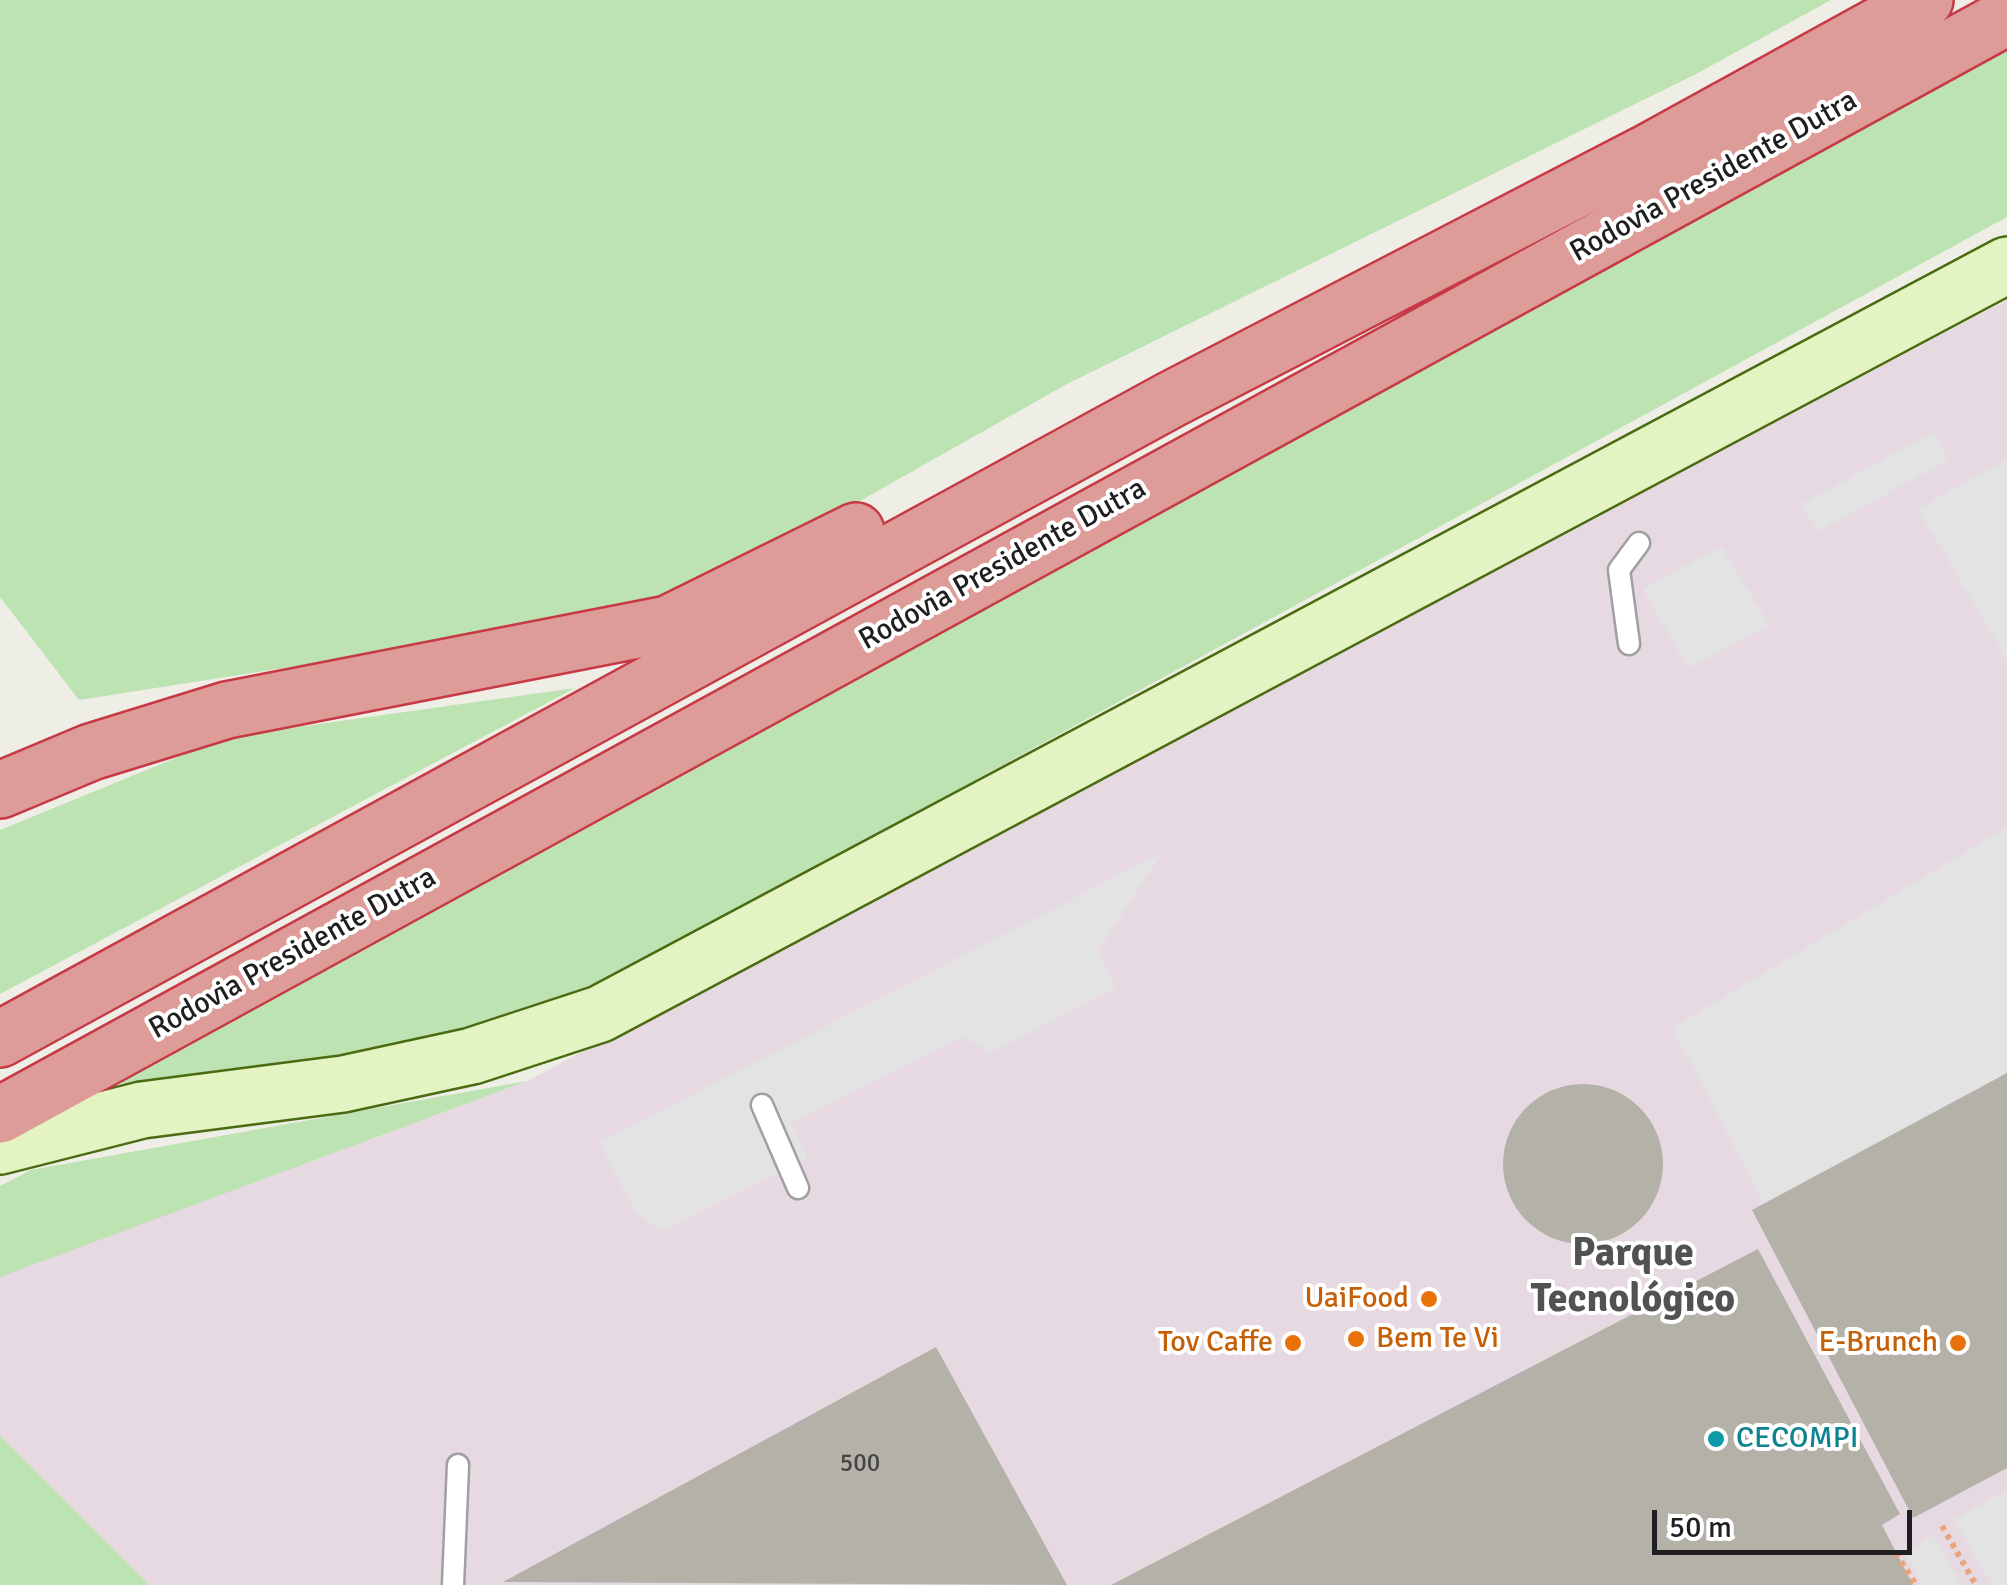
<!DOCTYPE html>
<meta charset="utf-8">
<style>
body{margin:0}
#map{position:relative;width:2007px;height:1585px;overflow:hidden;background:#efeee6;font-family:Signika,sans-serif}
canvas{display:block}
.scale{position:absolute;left:1652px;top:1510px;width:260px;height:45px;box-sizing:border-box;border:5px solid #1f1f1f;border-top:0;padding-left:12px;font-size:30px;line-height:35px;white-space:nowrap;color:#1f1f1f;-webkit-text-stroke:8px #fff;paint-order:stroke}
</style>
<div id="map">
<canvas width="2007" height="1585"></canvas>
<div class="scale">50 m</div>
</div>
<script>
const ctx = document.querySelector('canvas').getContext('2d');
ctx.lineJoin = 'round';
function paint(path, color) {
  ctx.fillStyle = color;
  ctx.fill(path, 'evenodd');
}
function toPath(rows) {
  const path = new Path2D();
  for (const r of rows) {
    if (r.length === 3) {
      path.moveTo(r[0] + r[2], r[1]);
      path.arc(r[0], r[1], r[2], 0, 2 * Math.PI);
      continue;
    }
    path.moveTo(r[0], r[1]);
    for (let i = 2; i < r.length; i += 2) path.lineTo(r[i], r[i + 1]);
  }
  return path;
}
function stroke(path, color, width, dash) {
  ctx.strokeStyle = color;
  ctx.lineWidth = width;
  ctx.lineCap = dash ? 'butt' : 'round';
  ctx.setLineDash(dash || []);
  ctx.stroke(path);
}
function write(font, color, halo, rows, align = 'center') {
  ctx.font = font + ' Signika,sans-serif';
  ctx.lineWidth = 8;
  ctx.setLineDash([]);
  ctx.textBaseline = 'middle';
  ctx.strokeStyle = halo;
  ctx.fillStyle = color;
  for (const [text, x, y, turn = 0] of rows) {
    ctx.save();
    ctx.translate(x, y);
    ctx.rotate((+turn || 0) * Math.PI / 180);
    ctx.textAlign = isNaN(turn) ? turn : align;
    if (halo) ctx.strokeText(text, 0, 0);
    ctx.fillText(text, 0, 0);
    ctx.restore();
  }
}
paint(toPath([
 [2007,300,2007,1585,149,1585,0,1436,0,1275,527,1081]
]), '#e7d9e1');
paint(toPath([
 [0,0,1831,0,1698,73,1067,384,743,567,637,607,577,622,79,700,0,597],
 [2007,46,2007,217,541,1017,408,1055,153,1089,111,1081],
 [575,688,109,936,0,994,0,830,227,737],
 [527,1081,0,1277,0,1186,31,1170],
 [0,1436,149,1585,0,1585]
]), '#bde3b2');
paint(toPath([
 [1933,432,1949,460,1817,532,1802,504],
 [2007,459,2007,660,1918,509],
 [1721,546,1769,625,1688,668,1643,589],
 [2007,827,2007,1079,1766,1207,1672,1028],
 [1163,852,1098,951,1116,988,989,1053,964,1036,791,1123,808,1158,661,1232,635,1211,599,1143],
 [2007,1490,2007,1585,1992,1585,1954,1520],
 [1933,1535,1962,1585,1923,1585,1904,1552]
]), '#e3e3e3');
paint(toPath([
 [2007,1073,2007,1468,1913,1518,1752,1210],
 [1583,1164,80],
 [1758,1249,1900,1514,1882,1525,1913,1585,1111,1585],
 [936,1347,1067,1585,503,1582]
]), '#b4b1a9');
const service = toPath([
 [1629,644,1619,570,1639,543],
 [762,1105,798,1188],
 [453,1585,458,1465]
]);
const secondary = toPath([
 [0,1146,142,1110,343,1084,472,1056,600,1014,2007,265]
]);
const motorway = toPath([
 [0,790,91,752,227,710,668,624,856,531],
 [0,1039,1172,399,1645,154,1925,0],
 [0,1115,2007,17]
]);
stroke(service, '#a0a0a0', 25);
stroke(secondary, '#4a6b11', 60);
stroke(motorway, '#c73945', 60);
stroke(toPath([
 [1942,1526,1976,1585],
 [1896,1553,1916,1585]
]), '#eaa47c', 6, [5, 5]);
stroke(service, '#fff', 20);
stroke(secondary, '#e3f3c1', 55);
stroke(motorway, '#dd9c97', 55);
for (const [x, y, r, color] of [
 [1429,1299,10,"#e8710a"],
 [1356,1339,10,"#e8710a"],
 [1293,1343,10,"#e8710a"],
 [1958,1343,10,"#e8710a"],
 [1716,1439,10,"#0f9aa8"]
]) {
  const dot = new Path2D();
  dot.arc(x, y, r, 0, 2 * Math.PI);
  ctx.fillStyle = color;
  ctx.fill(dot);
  stroke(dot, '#fff', 4);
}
write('25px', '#444442', null, [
 ["500",860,1464]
]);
write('30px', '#1f1f1f', '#fff', [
 ["Rodovia Presidente Dutra",1714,177,-29],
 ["Rodovia Presidente Dutra",1003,565,-29],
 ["Rodovia Presidente Dutra",293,954,-29]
]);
write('30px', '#c56008', '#fff', [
 ["UaiFood",1409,1299],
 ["Bem Te Vi",1376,1339,"left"],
 ["Tov Caffe",1273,1343],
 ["E-Brunch",1938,1343]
], 'right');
write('30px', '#0d838f', '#fff', [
 ["CECOMPI",1736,1439]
], 'left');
write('bold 40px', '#525252', '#fff', [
 ["Parque",1633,1254],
 ["Tecnológico",1633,1300]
]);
</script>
